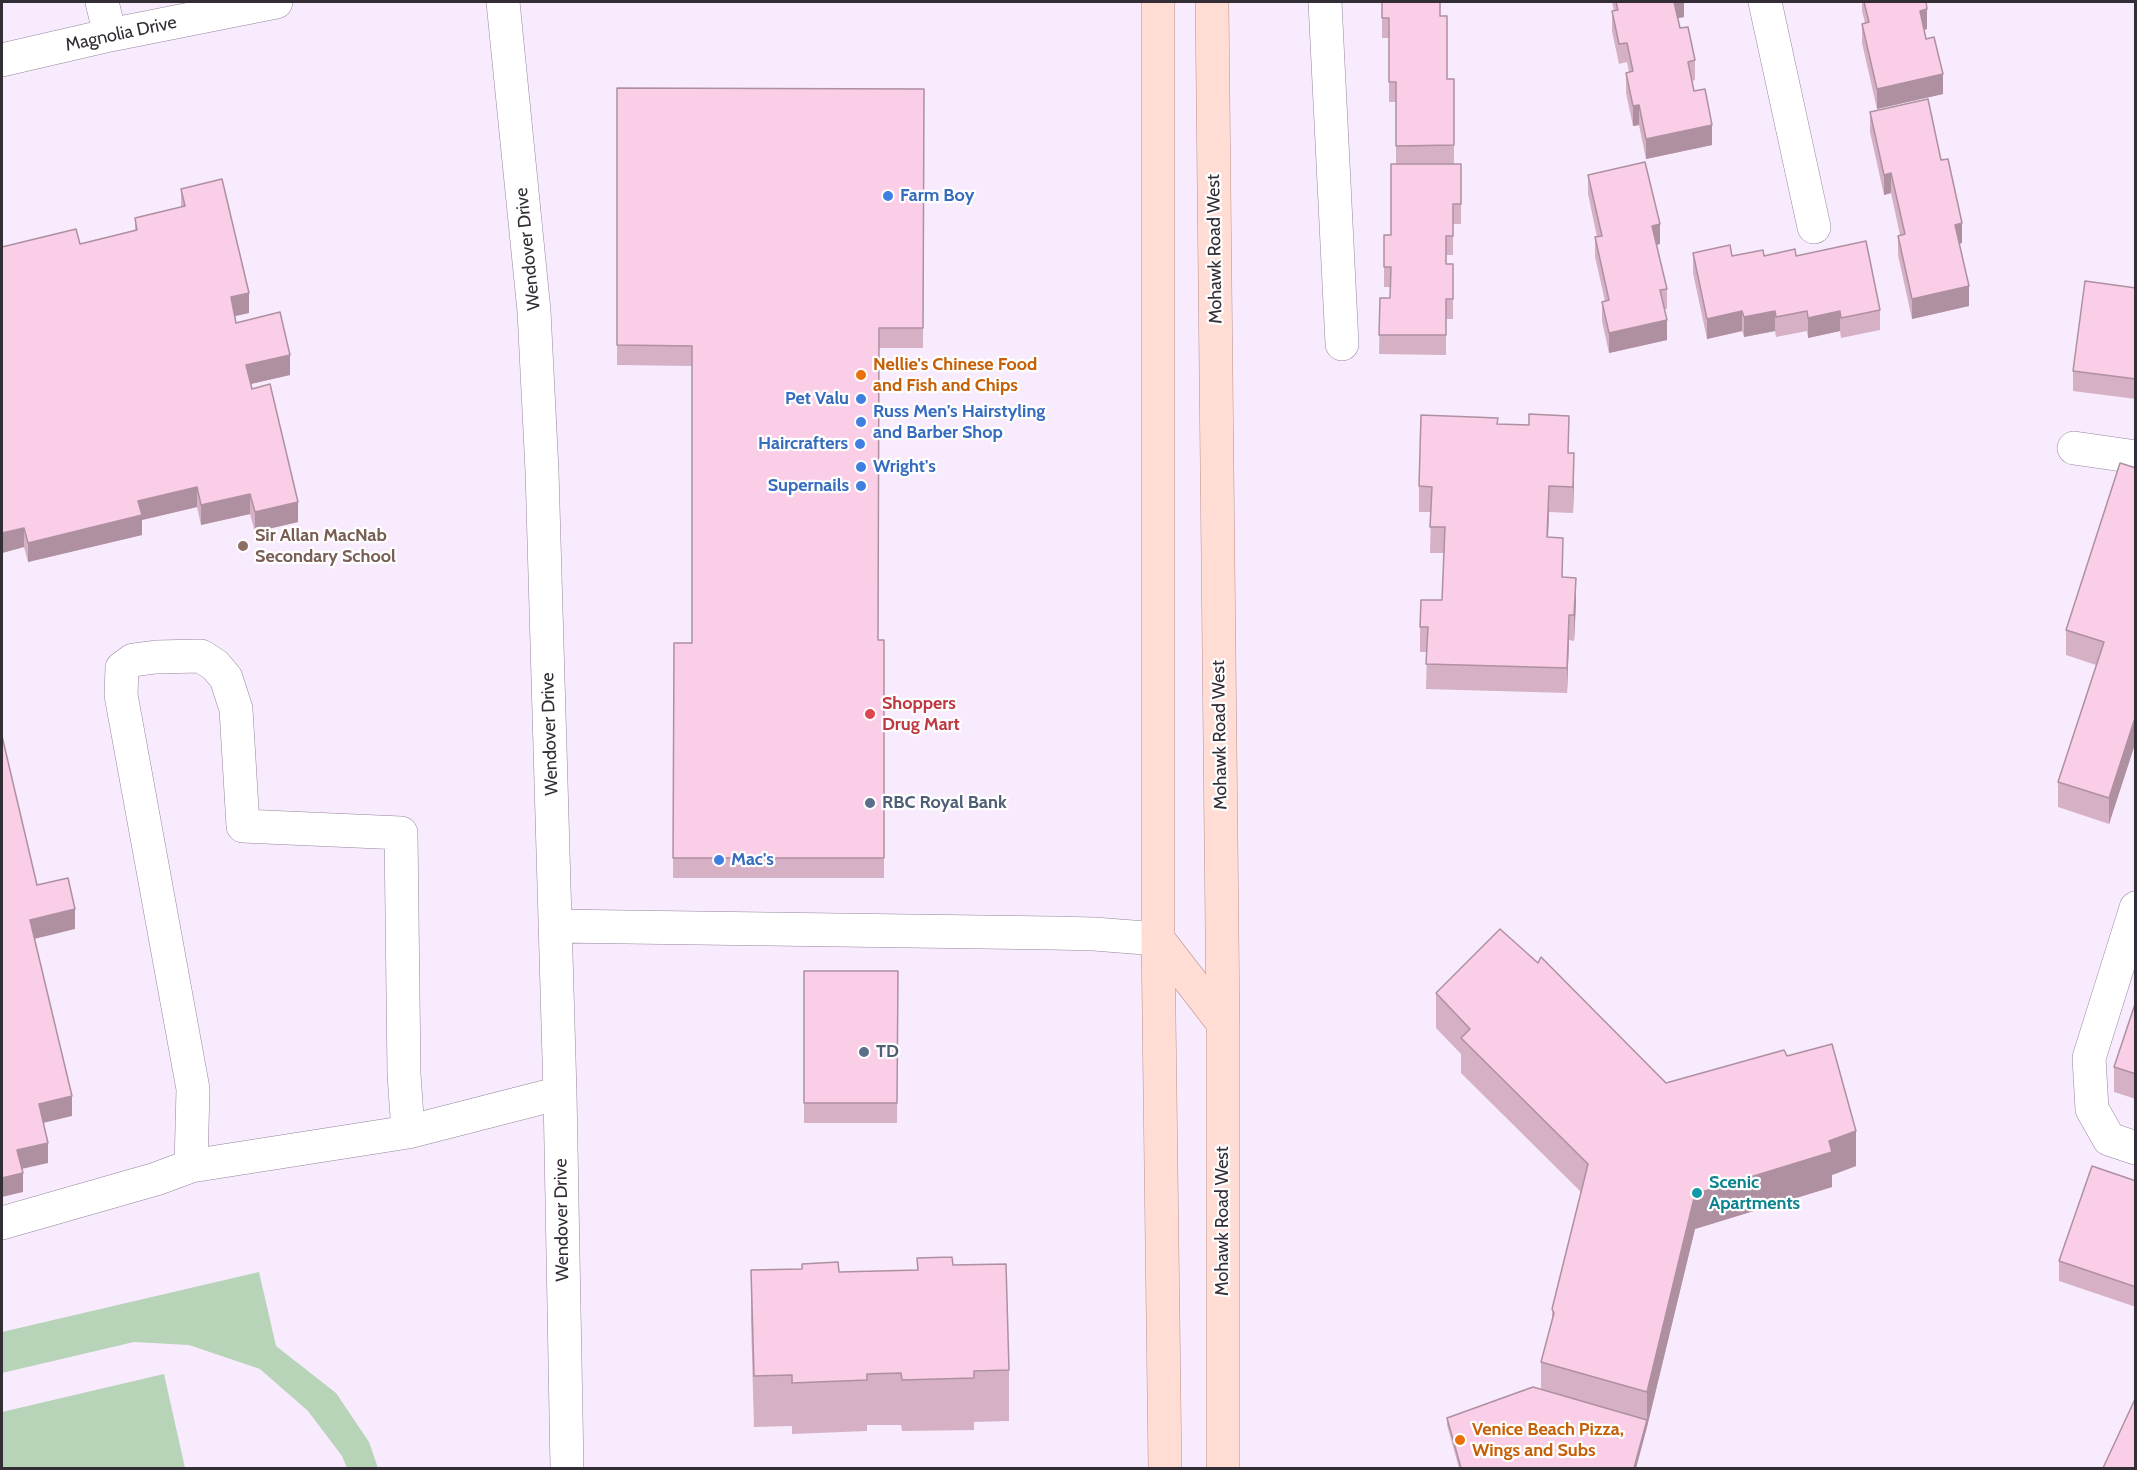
<!DOCTYPE html>
<style>
body{margin:0}
#map{position:relative;width:2137px;height:1470px;overflow:hidden;background:#f8ebfd;font-family:Cabin,sans-serif}
canvas{display:block}
.frame{position:absolute;inset:0;border:3px solid #332d36;pointer-events:none}
</style>
<div id="map">
<canvas width="2137" height="1470"></canvas>
<div class="frame"></div>
</div>
<script>
const ctx = document.querySelector('canvas').getContext('2d');
ctx.lineJoin = 'round';
function paint(path, color) {
  ctx.fillStyle = color;
  ctx.fill(path, 'evenodd');
}
function toPath(rows) {
  const path = new Path2D();
  for (const r of rows) {
    path.moveTo(r[0], r[1]);
    for (let i = 2; i < r.length; i += 2) path.lineTo(r[i], r[i + 1]);
  }
  return path;
}
function stroke(path, color, width, dash) {
  ctx.strokeStyle = color;
  ctx.lineWidth = width;
  ctx.lineCap = dash ? 'butt' : 'round';
  ctx.setLineDash(dash || []);
  ctx.stroke(path);
}
function write(font, color, halo, rows, align = 'center') {
  ctx.font = font + ' Cabin,sans-serif';
  ctx.lineWidth = 4.5;
  ctx.setLineDash([]);
  ctx.textBaseline = 'middle';
  ctx.strokeStyle = halo;
  ctx.fillStyle = color;
  for (const [text, x, y, turn = 0] of rows) {
    ctx.save();
    ctx.translate(x, y);
    ctx.rotate((+turn || 0) * Math.PI / 180);
    ctx.textAlign = isNaN(turn) ? turn : align;
    if (halo) ctx.strokeText(text, 0, 0);
    ctx.fillText(text, 0, 0);
    ctx.restore();
  }
}
paint(toPath([
 [259,1272,276,1346,336,1393,369,1442,378,1468,347,1468,342,1456,308,1411,260,1369,189,1345,134,1342,2,1373,2,1332],
 [164,1374,185,1468,2,1468,2,1412]
]), '#b7d3b8');
const minor = toPath([
 [102,2,110,35],
 [503,2,534,311,542,471,560,1093,567,1468],
 [1325,2,1342,344],
 [1765,2,1814,227],
 [2,60,110,35,276,2],
 [2074,448,2136,457],
 [2136,908,2089,1058,2092,1109,2109,1139,2136,1148],
 [555,926,1053,933,1094,934,1158,939],
 [191,1166,193,1089,121,695,122,668,133,660,156,657,201,656,215,665,226,678,236,709,243,826,401,833,404,1074,408,1132],
 [2,1223,156,1179,191,1166,408,1132,560,1093]
]);
const major = toPath([
 [1158,2,1158,939,1165,1468],
 [1212,2,1223,1023,1223,1468],
 [1158,939,1223,1023]
]);
stroke(minor, '#94859b', 34);
stroke(major, '#b8918a', 34);
stroke(minor, '#fff', 33);
stroke(major, '#ffddd4', 33);
paint(toPath([
 [1382,2,1440,16,1447,79,1454,79,1454,164,1461,164,1461,224,1453,224,1453,255,1446,255,1446,264,1453,264,1453,319,1446,319,1446,355,1379,354,1380,298,1390,298,1390,287,1384,287,1384,235,1391,235,1396,164,1396,102,1389,102,1389,38,1382,38],
 [1612,2,1684,2,1684,17,1678,18,1680,28,1695,60,1695,80,1692,81,1694,91,1712,145,1646,159,1639,125,1633,126,1626,93,1626,73,1629,72,1627,62,1619,64,1612,31,1612,11,1614,11],
 [1862,2,1926,2,1927,29,1924,30,1943,94,1877,109,1862,43,1862,24,1865,23,1862,11],
 [617,88,924,89,923,348,879,348,878,640,884,640,884,878,673,878,674,643,692,643,692,366,617,365],
 [1870,112,1941,160,1962,243,1959,244,1969,306,1912,319,1898,255,1898,236,1900,235,1891,193,1884,195,1870,132],
 [1588,175,1660,244,1656,245,1667,289,1667,309,1664,309,1667,340,1609,353,1602,321,1602,302,1605,301,1595,257,1595,237,1597,237,1588,194],
 [181,189,249,313,235,316,236,323,290,375,251,384,298,522,255,532,250,514,201,525,197,507,142,520,142,535,28,562,24,547,2,553,80,244,135,230,135,218,181,207],
 [1693,253,1732,256,1796,256,1880,310,1880,330,1841,338,1840,331,1808,338,1807,331,1776,337,1775,331,1744,337,1742,331,1707,339,1693,273],
 [2136,288,2136,399,2073,391,2073,371],
 [1498,424,1569,453,1574,479,1573,513,1549,512,1548,537,1563,577,1576,603,1574,641,1569,640,1567,693,1426,689,1427,652,1420,652,1420,627,1442,600,1444,553,1430,553,1431,512,1419,512,1419,486],
 [2136,468,2136,741,2109,824,2058,807,2058,782,2096,665,2066,655,2066,630],
 [804,971,898,971,897,1123,804,1123],
 [1436,993,1666,1083,1787,1056,1856,1166,1832,1175,1832,1187,1695,1229,1647,1427,1636,1468,1459,1468,1447,1425,1447,1418,1541,1390,1541,1362,1552,1320,1552,1309,1581,1192,1461,1073,1461,1054,1436,1028],
 [2136,1001,2136,1099,2114,1092,2114,1067],
 [2136,1181,2136,1307,2059,1281,2059,1261],
 [917,1258,953,1265,1009,1370,1009,1421,974,1422,974,1430,902,1431,901,1425,867,1425,867,1431,792,1434,792,1426,754,1427,751,1321,751,1270,839,1272,917,1270]
]), '#d6b1c6');
paint(toPath([
 [1674,2,1684,2,1684,17,1674,19],
 [1927,9,1927,29,1920,31,1920,11],
 [1943,74,1943,94,1877,109,1877,89],
 [1639,105,1639,125,1633,126,1633,106],
 [1712,125,1712,145,1646,159,1646,139],
 [1891,173,1891,193,1884,195,1884,175],
 [1962,223,1962,243,1955,245,1955,225],
 [1660,224,1660,244,1652,246,1652,226],
 [1969,286,1969,306,1912,319,1912,299],
 [249,293,249,313,231,317,231,297],
 [1742,311,1742,331,1707,339,1707,319],
 [1775,311,1775,331,1744,337,1744,317],
 [1840,311,1840,331,1808,338,1808,318],
 [1667,320,1667,340,1609,353,1609,333],
 [290,355,290,375,246,385,246,365],
 [1574,453,1574,479,1573,513,1573,487],
 [1549,486,1549,512,1547,563,1547,537],
 [197,487,197,507,142,520,142,535,28,562,28,543,138,501],
 [250,494,250,514,201,525,201,505],
 [298,502,298,522,255,532,255,512],
 [24,528,24,547,2,553,2,533],
 [1576,578,1576,603,1574,641,1574,615],
 [1569,615,1569,640,1567,693,1567,668],
 [2136,715,2136,741,2109,824,2109,798],
 [75,909,75,929,30,940,30,920],
 [72,1096,72,1116,39,1124,39,1104],
 [1856,1131,1856,1166,1832,1175,1832,1187,1695,1229,1647,1427,1636,1468,1634,1468,1647,1420,1647,1392,1695,1194,1829,1141],
 [48,1143,48,1163,17,1170,17,1150],
 [23,1173,23,1192,2,1197,2,1178]
]), '#ae90a1');
const building = toPath([
 [1382,2,1440,2,1440,16,1447,16,1447,79,1454,79,1454,145,1396,146,1396,82,1389,82,1389,18,1382,18,1382,2],
 [1616,2,1674,2,1680,28,1688,27,1695,60,1688,62,1694,91,1705,89,1712,125,1646,139,1639,105,1633,106,1626,73,1633,71,1627,43,1619,44,1612,11,1618,10,1616,2],
 [1864,2,1926,2,1927,9,1920,11,1926,39,1934,37,1943,74,1877,89,1862,24,1869,22,1864,2],
 [617,88,924,89,923,328,879,328,878,640,884,640,884,858,673,858,674,643,692,643,692,346,617,345,617,88],
 [1928,99,1941,160,1948,159,1962,223,1955,225,1969,286,1912,299,1898,236,1905,234,1891,173,1884,175,1870,112,1928,99],
 [1645,162,1660,224,1652,226,1667,289,1660,290,1667,320,1609,333,1602,302,1609,300,1595,237,1602,236,1588,175,1645,162],
 [1391,164,1461,164,1461,204,1453,204,1453,236,1446,236,1446,264,1453,264,1453,299,1446,299,1446,335,1379,335,1380,298,1390,298,1391,267,1384,267,1384,235,1391,235,1391,164],
 [222,179,249,293,231,297,236,323,280,312,290,355,246,365,252,389,270,384,298,502,255,512,250,494,201,505,197,487,138,501,142,515,28,543,24,528,2,533,2,247,76,229,80,244,137,230,135,218,185,206,181,189,222,179],
 [1866,241,1880,310,1841,318,1840,311,1808,318,1807,311,1776,317,1775,311,1744,317,1742,311,1707,319,1693,253,1730,245,1732,256,1763,250,1764,256,1795,249,1796,256,1866,241],
 [2085,281,2136,288,2136,379,2073,371,2085,281],
 [1529,414,1569,416,1568,453,1574,453,1573,487,1549,486,1547,537,1563,538,1562,577,1576,578,1574,615,1569,615,1567,668,1426,664,1428,627,1420,627,1421,600,1442,600,1445,527,1430,527,1432,487,1419,486,1421,415,1498,418,1497,424,1529,425,1529,414],
 [2120,463,2136,468,2136,715,2109,798,2058,782,2104,642,2066,630,2120,463],
 [2,736,37,885,68,878,75,909,30,920,72,1096,39,1104,48,1143,17,1150,23,1173,2,1178,2,736],
 [1500,929,1538,963,1541,957,1666,1083,1784,1050,1787,1056,1832,1044,1856,1131,1829,1141,1832,1152,1695,1194,1647,1392,1541,1362,1554,1313,1552,1309,1588,1164,1461,1038,1470,1029,1436,993,1500,929],
 [804,971,898,971,897,1103,804,1103,804,971],
 [2136,1001,2136,1074,2114,1067,2136,1001],
 [2092,1166,2136,1181,2136,1287,2059,1261,2092,1166],
 [952,1257,953,1265,1006,1264,1009,1370,974,1371,974,1378,902,1380,901,1373,867,1374,867,1380,792,1383,792,1375,754,1376,751,1270,802,1269,802,1264,838,1262,839,1272,918,1270,917,1258,952,1257],
 [1533,1387,1647,1420,1634,1468,1461,1468,1447,1418,1533,1387],
 [2136,1397,2136,1468,2103,1468,2136,1397]
]);
paint(building, '#f9cee6');
stroke(building, '#ae90a1', 1.5);
for (const [x, y, r, color] of [
 [888,196,6,"#3f7fe0"],
 [861,375,6,"#e8710a"],
 [861,399,6,"#3f7fe0"],
 [861,422,6,"#3f7fe0"],
 [860,444,6,"#3f7fe0"],
 [861,467,6,"#3f7fe0"],
 [861,486,6,"#3f7fe0"],
 [243,546,6,"#8d6e63"],
 [870,714,6,"#e0444e"],
 [870,803,6,"#5c6f8a"],
 [719,860,6,"#3f7fe0"],
 [864,1052,6,"#5c6f8a"],
 [1697,1193,6,"#0f9aa8"],
 [1460,1440,6,"#e8710a"]
]) {
  const dot = new Path2D();
  dot.arc(x, y, r, 0, 2 * Math.PI);
  ctx.fillStyle = color;
  ctx.fill(dot);
  stroke(dot, '#fff', 2);
}
write('18px', '#332d36', '#fff', [
 ["Magnolia Drive",121,34,-12],
 ["Wendover Drive",528,249,-96],
 ["Mohawk Road West",1215,249,-91],
 ["Wendover Drive",550,734,-92],
 ["Mohawk Road West",1220,735,-91],
 ["Wendover Drive",562,1220,-91],
 ["Mohawk Road West",1223,1221,-90]
]);
write('bold 18px', '#366cbe', '#fff', [
 ["Farm Boy",900,196],
 ["Pet Valu",849,399,"right"],
 ["Russ Men's Hairstyling",873,412],
 ["and Barber Shop",873,433],
 ["Haircrafters",848,444,"right"],
 ["Wright's",873,467],
 ["Supernails",849,486,"right"],
 ["Mac's",731,860]
], 'left');
write('bold 18px', '#c56008', '#fff', [
 ["Nellie's Chinese Food",873,365],
 ["and Fish and Chips",873,386],
 ["Venice Beach Pizza,",1472,1430],
 ["Wings and Subs",1472,1451]
], 'left');
write('bold 18px', '#785e54', '#fff', [
 ["Sir Allan MacNab",255,536],
 ["Secondary School",255,557]
], 'left');
write('bold 18px', '#be3a42', '#fff', [
 ["Shoppers",882,704],
 ["Drug Mart",882,725]
], 'left');
write('bold 18px', '#4e5e75', '#fff', [
 ["RBC Royal Bank",882,803],
 ["TD",876,1052]
], 'left');
write('bold 18px', '#0d838f', '#fff', [
 ["Scenic",1709,1183],
 ["Apartments",1709,1204]
], 'left');
</script>
